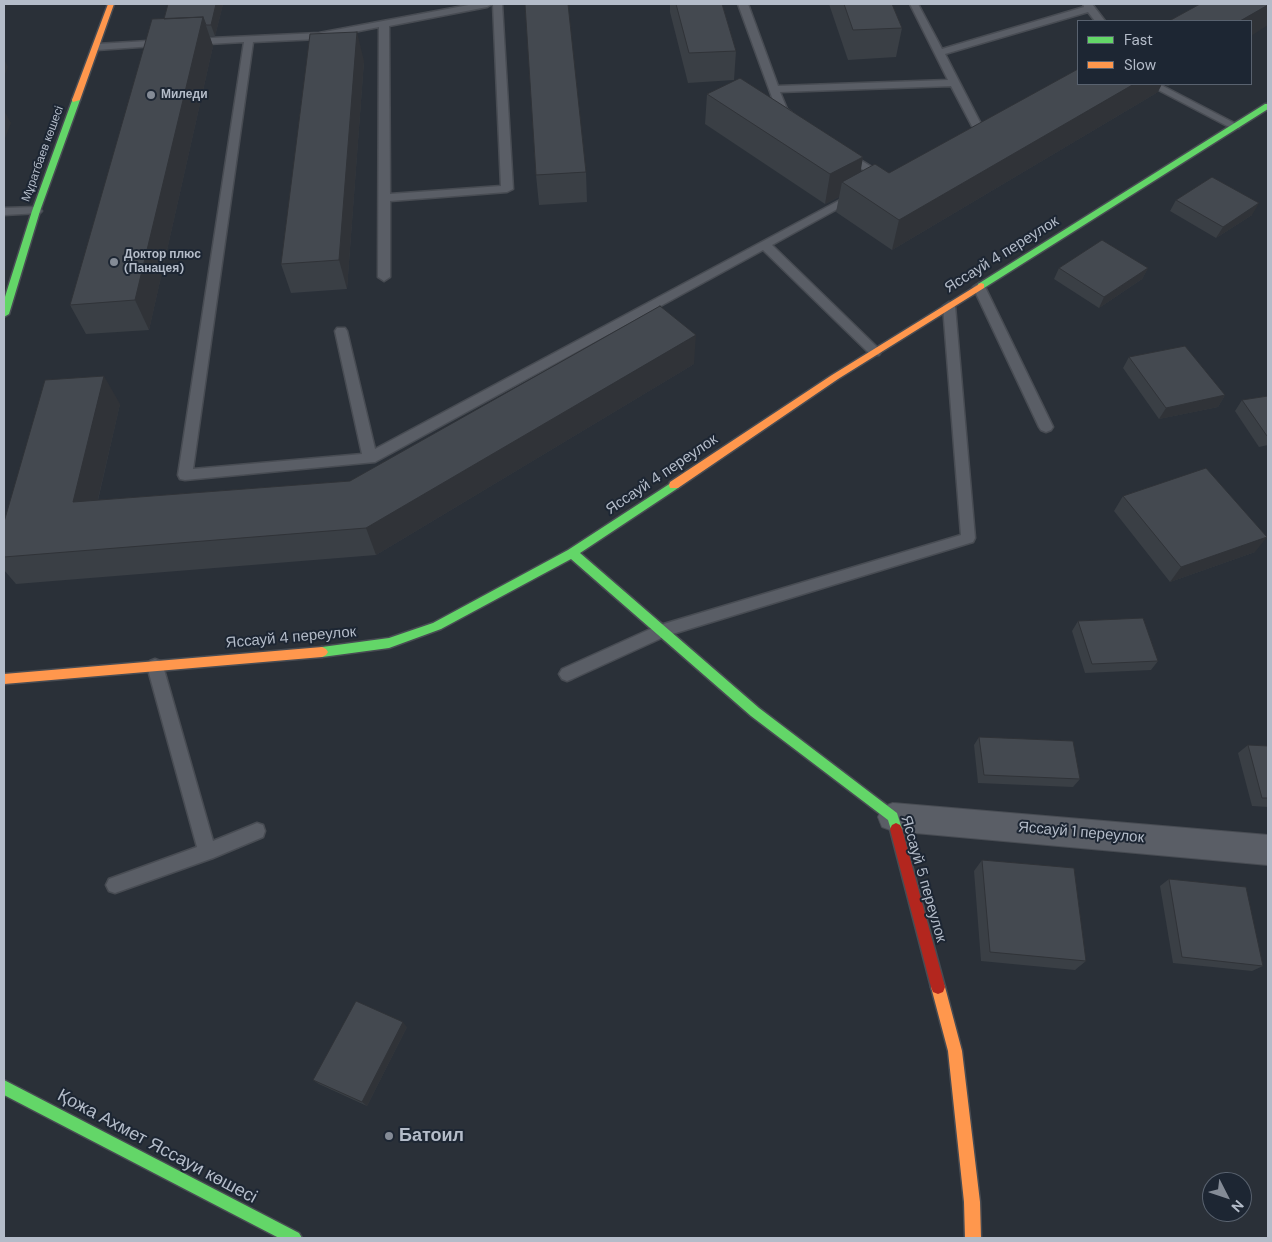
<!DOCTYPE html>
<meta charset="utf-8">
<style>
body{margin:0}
#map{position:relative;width:1272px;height:1242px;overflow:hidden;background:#2a3038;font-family:"DM Sans",sans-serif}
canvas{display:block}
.frame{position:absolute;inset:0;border:5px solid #b4bcc9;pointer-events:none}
.legend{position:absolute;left:1077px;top:20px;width:175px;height:65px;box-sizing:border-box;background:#1d2633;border:1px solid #59626f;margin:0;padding:6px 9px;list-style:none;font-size:15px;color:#b4bcc9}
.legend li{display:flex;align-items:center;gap:10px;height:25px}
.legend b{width:25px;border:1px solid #59626f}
.north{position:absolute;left:1202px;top:1172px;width:50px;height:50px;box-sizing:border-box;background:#1d2633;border:1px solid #59626f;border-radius:50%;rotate:131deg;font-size:14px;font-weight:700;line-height:20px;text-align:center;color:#b4bcc9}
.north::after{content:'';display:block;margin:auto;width:18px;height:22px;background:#848b96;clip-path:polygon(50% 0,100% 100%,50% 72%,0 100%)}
</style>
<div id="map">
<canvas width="1272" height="1242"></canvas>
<div class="frame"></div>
<ul class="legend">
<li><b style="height:6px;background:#63d668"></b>Fast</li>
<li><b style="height:6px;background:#ff974d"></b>Slow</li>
</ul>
<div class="north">N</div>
</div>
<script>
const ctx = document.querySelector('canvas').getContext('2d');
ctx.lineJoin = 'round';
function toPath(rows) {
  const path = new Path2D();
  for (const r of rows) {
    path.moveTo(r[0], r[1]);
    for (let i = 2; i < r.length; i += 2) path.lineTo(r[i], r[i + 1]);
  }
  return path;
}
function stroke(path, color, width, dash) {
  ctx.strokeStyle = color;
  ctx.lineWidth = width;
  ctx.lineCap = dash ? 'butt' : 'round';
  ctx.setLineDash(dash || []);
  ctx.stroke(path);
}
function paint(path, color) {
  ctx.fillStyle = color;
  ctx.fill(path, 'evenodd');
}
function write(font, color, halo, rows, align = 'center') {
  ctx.font = font + ' "DM Sans",sans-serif';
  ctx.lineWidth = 4;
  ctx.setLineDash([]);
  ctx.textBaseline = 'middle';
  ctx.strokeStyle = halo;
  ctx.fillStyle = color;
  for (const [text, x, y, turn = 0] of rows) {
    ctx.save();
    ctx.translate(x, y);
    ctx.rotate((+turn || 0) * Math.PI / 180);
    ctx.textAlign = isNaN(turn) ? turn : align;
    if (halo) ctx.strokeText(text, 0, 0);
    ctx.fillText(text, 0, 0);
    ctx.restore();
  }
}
const lane = toPath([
 [474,4,492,4,487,7,389,26,390,194,501,186,493,4,502,4,513,189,507,192,390,201,390,277,384,281,378,277,379,27,319,39,253,42,193,469,362,454,335,331,337,328,345,328,347,331,375,449,855,192,861,195,859,197,772,245,879,349,881,352,879,355,871,355,763,250,375,462,185,480,180,479,178,475,244,42,190,45,185,42,190,39,319,33,474,4],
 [738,4,748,4,778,86,948,80,910,4,918,4,942,49,1084,7,1083,4,1092,4,1105,21,1095,21,1088,12,945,54,983,128,978,131,973,128,951,86,780,92,787,109,797,117,792,120,788,119,777,111,738,4],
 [165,40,170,43,168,45,97,50,92,47,97,44,165,40],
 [1147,84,1159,84,1240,126,1239,128,1231,128,1147,84],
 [846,151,888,177,889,179,888,181,880,181,842,156,841,154,846,151],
 [36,207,40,209,42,211,40,213,4,215,4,208,36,207],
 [979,283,985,287,1053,427,1051,430,1046,432,1041,430,1039,427,973,287,979,283],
 [949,302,955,306,975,538,973,542,666,636,572,679,567,681,562,679,559,674,562,669,657,626,961,535,943,306,949,302],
 [155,659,160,661,163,666,213,841,257,823,263,825,265,831,263,837,213,858,115,893,109,891,106,885,109,879,197,847,147,666,150,661,155,659]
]);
const street = toPath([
 [893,803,1268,835,1268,865,893,831,882,827,878,817,882,807,893,803]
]);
const fast = toPath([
 [73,98,80,100,40,211,9,314,4,317,4,300,32,211,73,98],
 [1265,104,1268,104,1268,109,984,288,978,288,978,284,1265,104],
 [674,481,679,485,678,488,580,553,759,708,897,813,902,829,900,833,896,835,892,833,888,820,751,716,571,559,441,629,389,648,322,657,318,655,316,652,318,649,322,647,389,638,433,623,568,550,674,481],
 [4,1080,299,1233,302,1238,279,1238,4,1095,4,1080]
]);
const slow = toPath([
 [108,4,114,4,80,100,73,102,72,100,108,4],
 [981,283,984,284,984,288,838,379,678,488,670,488,669,485,670,482,832,375,981,283],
 [322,647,326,649,328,652,326,655,322,657,4,684,4,674,322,647],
 [938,980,943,982,945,987,962,1051,980,1202,981,1238,965,1238,964,1202,948,1051,931,987,933,982,938,980]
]);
const jam = toPath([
 [896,823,900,825,902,829,945,987,943,992,938,994,933,992,931,987,890,829,892,825,896,823]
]);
stroke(lane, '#484c53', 3);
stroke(street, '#484c53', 2);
stroke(fast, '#484c53', 3);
stroke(slow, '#484c53', 3);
stroke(jam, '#484c53', 3);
paint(lane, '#5a5e66');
paint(street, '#5a5e66');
paint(fast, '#63d668');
paint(slow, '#ff974d');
paint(jam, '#b3261e');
paint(toPath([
 [223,4,215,36,210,37,213,46,149,330,86,334,70,305,164,19],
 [670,4,722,4,736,51,734,80,688,83,670,12],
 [829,4,892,4,902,28,896,57,848,60],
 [364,61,347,289,291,293,281,264],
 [1162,84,1172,84,1168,86],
 [1158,92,892,250,836,212,839,197,825,204,705,124,707,94,860,172,889,173],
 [586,172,587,202,539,205,536,175],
 [1176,200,1252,215,1216,238,1170,211],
 [1059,268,1148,268,1142,279,1099,308,1054,279],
 [1129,357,1225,395,1218,407,1159,419,1123,368],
 [694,364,376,555,16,584,4,570,4,522,120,404,98,500,350,481],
 [1268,396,1268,445,1259,447,1235,411,1242,400],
 [1123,496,1255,552,1170,582,1114,511],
 [1078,621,1158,661,1151,670,1085,673,1072,631],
 [979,737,1080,779,1073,787,978,783,974,745],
 [1248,745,1268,746,1268,807,1252,806,1238,753],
 [982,860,1086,961,1075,970,981,961,974,871],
 [1169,879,1263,966,1252,971,1173,963,1160,886],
 [407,1027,367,1106,319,1084,313,1080]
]), '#3a3f45');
paint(toPath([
 [216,4,223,4,215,36,211,25],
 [1268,5,1268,25,1251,36,1251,21,1240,21],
 [203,17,213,46,149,330,135,300],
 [357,32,364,61,347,289,339,260],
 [4,59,8,67,4,77],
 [1134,84,1162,84,1158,92,892,250,899,220],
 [4,110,11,123,4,141],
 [863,157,858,187,842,182,839,197,825,204,830,174],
 [1259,203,1252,215,1216,238,1223,227],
 [1148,268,1142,279,1099,308,1104,297],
 [696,335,694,364,376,555,366,528],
 [104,376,120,404,91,529,73,502],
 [1225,395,1218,407,1159,419,1166,408],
 [1267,537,1255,552,1170,582,1181,567],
 [403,1022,407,1027,367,1106,362,1102]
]), '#303338');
const building = toPath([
 [168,4,216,4,211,25,206,25,203,17,164,19,168,4],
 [525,4,568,4,586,172,536,175,525,4],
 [676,4,722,4,736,51,689,53,676,4],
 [844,4,892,4,902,28,853,30,844,4],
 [1200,4,1268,4,1268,5,1240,21,1169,21,1200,4],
 [203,17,135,300,70,305,152,19,203,17],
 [357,32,339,260,281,264,310,34,357,32],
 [1078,69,1078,84,1134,84,899,220,842,182,875,164,889,173,1078,69],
 [740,78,863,157,830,174,707,94,740,78],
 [1212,177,1259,203,1223,227,1176,200,1212,177],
 [1102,240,1148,268,1104,297,1059,268,1102,240],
 [660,306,696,335,366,528,4,557,4,522,45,380,104,376,73,502,350,481,660,306],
 [1185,346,1225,395,1166,408,1129,357,1185,346],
 [1268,396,1268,436,1267,436,1242,400,1268,396],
 [1206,468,1267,537,1181,567,1123,496,1206,468],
 [1143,618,1158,661,1092,664,1078,621,1143,618],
 [979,737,1073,741,1080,779,984,775,979,737],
 [1248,745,1268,746,1268,798,1262,798,1248,745],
 [982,860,1074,868,1086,961,990,952,982,860],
 [1169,879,1246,887,1263,966,1182,957,1169,879],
 [356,1001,403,1022,362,1102,313,1080,356,1001]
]);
paint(building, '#444950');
stroke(building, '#303338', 1);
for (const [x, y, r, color] of [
 [151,95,5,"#848b96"],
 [114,262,5,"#848b96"],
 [389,1136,5,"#848b96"]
]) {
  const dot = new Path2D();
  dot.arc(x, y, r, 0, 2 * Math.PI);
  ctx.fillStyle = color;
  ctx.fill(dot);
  stroke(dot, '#1d2633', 2);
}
write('bold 12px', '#b4bcc9', '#1d2633', [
 ["Миледи",161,95],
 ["Доктор плюс",124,255],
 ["(Панацея)",124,269]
], 'left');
write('12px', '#b4bcc9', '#1d2633', [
 ["Мұратбаев көшесі",43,154,-70]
]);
write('15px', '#b4bcc9', '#1d2633', [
 ["Яссауй 4 переулок",1002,255,-32],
 ["Яссауй 4 переулок",662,475,-34],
 ["Яссауй 4 переулок",291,638,-5],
 ["Яссауй 1 переулок",1081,833,5],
 ["Яссауй 5 переулок",923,879,74]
]);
write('bold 18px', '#b4bcc9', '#1d2633', [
 ["Батоил",399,1136]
], 'left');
write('18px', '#b4bcc9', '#1d2633', [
 ["Қожа Ахмет Яссауи көшесі",157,1147,28]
]);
</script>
